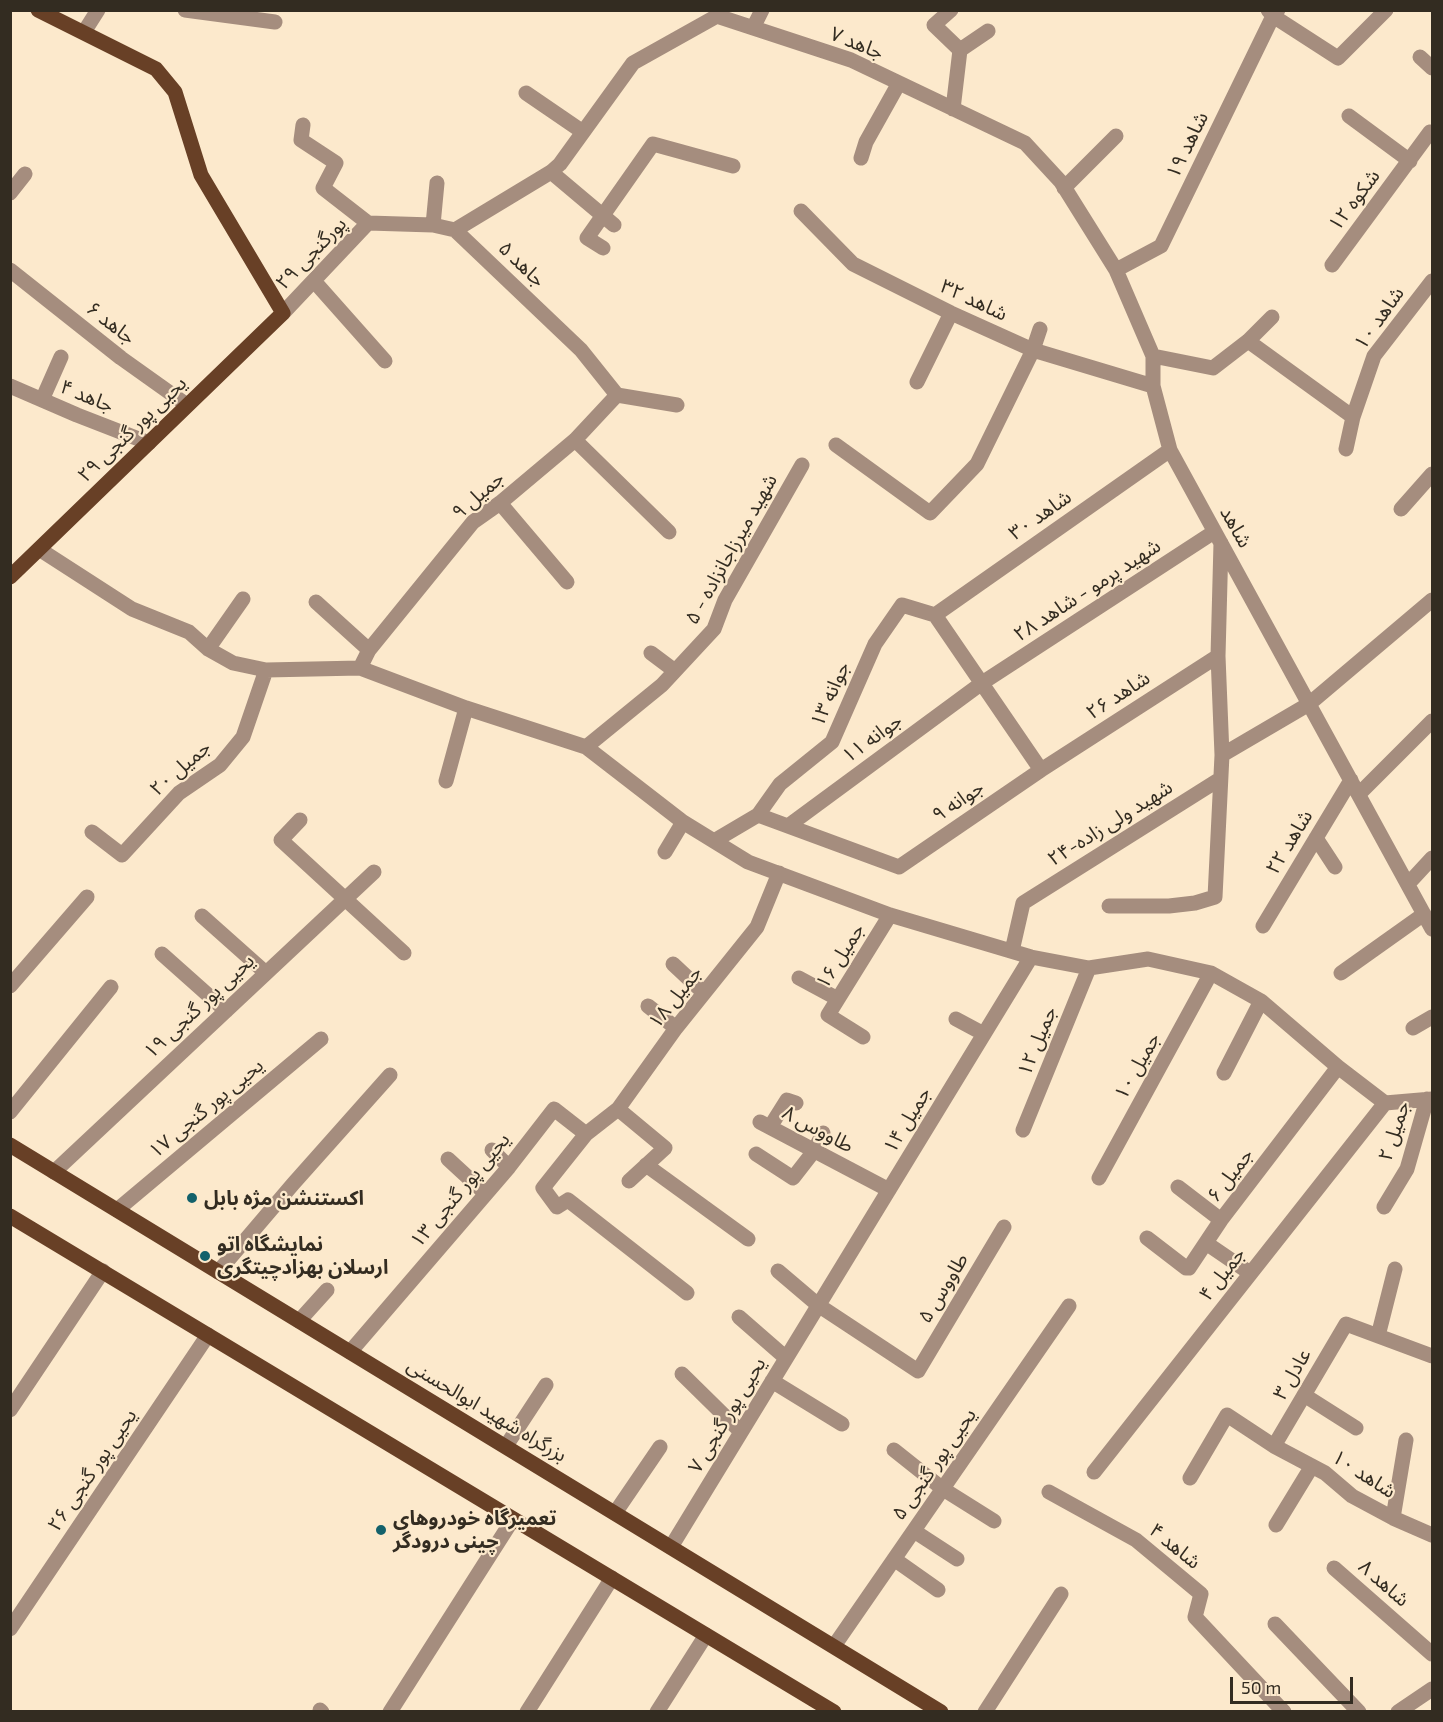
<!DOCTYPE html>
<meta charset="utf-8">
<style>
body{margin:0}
#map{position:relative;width:1443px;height:1722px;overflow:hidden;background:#fce9cc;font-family:"Exo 2",sans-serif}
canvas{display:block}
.frame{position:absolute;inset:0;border:12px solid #332c21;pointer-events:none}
.scale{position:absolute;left:1230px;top:1677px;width:123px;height:27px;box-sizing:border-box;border:3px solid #332c21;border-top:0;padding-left:8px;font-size:18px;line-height:21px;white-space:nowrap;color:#332c21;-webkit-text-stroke:4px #fce9cc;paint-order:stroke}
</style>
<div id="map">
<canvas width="1443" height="1722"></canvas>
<div class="frame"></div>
<div class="scale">50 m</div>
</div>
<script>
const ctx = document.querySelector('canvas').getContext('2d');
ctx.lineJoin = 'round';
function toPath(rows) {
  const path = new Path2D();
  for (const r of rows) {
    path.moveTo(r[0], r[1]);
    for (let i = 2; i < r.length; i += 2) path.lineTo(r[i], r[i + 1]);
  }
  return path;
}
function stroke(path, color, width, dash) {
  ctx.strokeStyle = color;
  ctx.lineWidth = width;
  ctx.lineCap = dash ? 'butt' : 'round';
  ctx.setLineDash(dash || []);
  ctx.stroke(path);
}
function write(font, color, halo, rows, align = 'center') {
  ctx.font = font + ' "Exo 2","Noto Sans Arabic",sans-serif';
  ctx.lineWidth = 4.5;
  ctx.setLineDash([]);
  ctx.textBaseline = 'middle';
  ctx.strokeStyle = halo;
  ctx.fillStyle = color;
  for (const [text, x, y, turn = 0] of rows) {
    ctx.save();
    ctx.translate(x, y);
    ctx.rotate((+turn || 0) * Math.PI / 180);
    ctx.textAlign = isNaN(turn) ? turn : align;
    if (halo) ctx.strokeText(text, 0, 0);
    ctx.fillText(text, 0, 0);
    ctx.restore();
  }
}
stroke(toPath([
 [185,10,275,22],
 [951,10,934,25,960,50,953,109],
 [1268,10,1273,16,1338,58,1386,10],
 [753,28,762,10],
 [84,32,98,10],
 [960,50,988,31],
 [1420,57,1432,68],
 [526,93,583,132],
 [1349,116,1410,161],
 [303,125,301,140,336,163,323,188,368,223],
 [861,158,866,142,899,83],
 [551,172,614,225],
 [1064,188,1116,136],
 [10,193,25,174],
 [801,211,853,264,951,313,1033,350,1153,386],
 [368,223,433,225,455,230,581,350,617,395],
 [433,225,437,183],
 [455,230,551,172,560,164,633,63,717,16,851,60,1025,143,1061,182,1116,270,1153,356,1153,386,1170,450,1432,929],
 [603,248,587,238,653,144,733,166],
 [1332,265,1430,132,1432,134],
 [10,270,121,358,187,405],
 [1116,270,1161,246,1273,16,1278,10],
 [314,281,385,361],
 [283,313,368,223],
 [1248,341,1353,417],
 [1153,356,1213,368,1248,341,1272,317],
 [917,382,951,313],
 [10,386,77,415,149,443],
 [617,395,677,405],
 [42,400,61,357],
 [575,440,669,532],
 [836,445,930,513,977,464,1033,350,1040,329],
 [1346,449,1353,417,1374,356,1432,281],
 [500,503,567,582],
 [1401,509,1432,474],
 [39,549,132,609,189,632,208,649,233,663,266,670,360,668,466,708,586,747,683,822,748,862,890,915,1031,957,1089,968,1148,959,1211,973,1261,1001,1338,1067,1385,1103,1432,1099],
 [316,602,369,650],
 [935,615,1170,450],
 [208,649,243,599],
 [651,653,675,671],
 [360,668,369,650,473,522,500,503,575,440,617,395],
 [586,747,662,685,714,629,725,600,802,465],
 [1222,755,1309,704,1432,600],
 [446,781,466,708],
 [1359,794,1432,721],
 [758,815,899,867,1041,770,1218,656],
 [300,820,281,840,404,953],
 [788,826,982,683,1214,532],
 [92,832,122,855,179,793,220,765,243,737,266,670],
 [1316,838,1335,867],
 [714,841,758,815,780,784,832,742,875,644,902,605,935,615,1041,770],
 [665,852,683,822],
 [1408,884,1432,858],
 [1109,906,1169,906,1195,903,1215,897,1222,755,1218,656,1221,543],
 [202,916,266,973],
 [1263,926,1351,780],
 [1012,951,1023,903,1220,779],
 [162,954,226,1011],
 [673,964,704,993],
 [1341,973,1424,914],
 [799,978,838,999],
 [10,986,87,897],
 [648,1006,676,1028],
 [956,1019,984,1034],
 [1413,1028,1432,1017],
 [863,1037,828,1015,890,915],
 [1224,1073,1261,1001],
 [618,1109,665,1148,629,1181],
 [10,1112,111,987],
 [760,1122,889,1190],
 [770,1127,787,1100,796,1103],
 [1023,1130,1089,968],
 [492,1150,509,1167],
 [756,1154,793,1178,814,1151,823,1133],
 [448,1159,486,1194],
 [646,1165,748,1239],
 [54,1172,374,872],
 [1099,1178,1211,973],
 [1178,1187,1221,1220],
 [1384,1207,1407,1169,1427,1099],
 [117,1210,321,1039],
 [1147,1238,1186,1268,1189,1268,1221,1220,1338,1067],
 [1206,1243,1250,1273],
 [778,1271,818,1305,918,1371,1004,1227],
 [218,1272,293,1184,390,1075],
 [687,1293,568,1200,557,1207,543,1188,586,1134,618,1109,676,1028,757,927,779,873],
 [739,1317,786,1358],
 [299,1321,327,1290],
 [1378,1336,1395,1269],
 [350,1352,509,1167,554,1109,586,1134],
 [682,1374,741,1432],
 [772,1381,842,1424],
 [1304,1395,1356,1428],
 [10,1410,103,1271],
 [506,1446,546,1385],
 [1274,1446,1346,1324,1432,1356],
 [894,1450,943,1489,994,1521],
 [1094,1472,1385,1103],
 [1190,1478,1227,1415,1274,1446,1325,1473,1352,1496,1393,1518,1432,1535],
 [1049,1492,1136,1540,1201,1594,1195,1617,1284,1712],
 [615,1513,660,1447],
 [1393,1518,1406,1440],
 [1276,1525,1312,1466],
 [914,1531,957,1559],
 [671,1547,1031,957],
 [894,1559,938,1590],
 [1334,1568,1432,1654],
 [1275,1624,1359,1712],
 [10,1629,208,1335],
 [834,1646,1069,1306],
 [320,1710,322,1712],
 [390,1712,513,1519],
 [527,1712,612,1578],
 [657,1712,706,1635],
 [985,1712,1061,1594],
 [1398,1712,1432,1689]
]), '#a58d7e', 15);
stroke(toPath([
 [10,577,283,313,201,175,175,92,156,69,38,10],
 [10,1145,941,1712],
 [10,1216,834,1712]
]), '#684026', 15);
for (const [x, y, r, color] of [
 [192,1198,6,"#13616b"],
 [205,1256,6,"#13616b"],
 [381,1530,6,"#13616b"]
]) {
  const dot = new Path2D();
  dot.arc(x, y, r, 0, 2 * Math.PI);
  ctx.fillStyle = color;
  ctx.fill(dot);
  stroke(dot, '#fce9cc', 2);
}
write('20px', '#332c21', '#fce9cc', [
 ["جاهد ۷",857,43,22],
 ["شاهد ۱۹",1187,145,-64],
 ["شکوه ۱۲",1354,200,-53],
 ["پورگنجی ۲۹",311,253,-46],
 ["جاهد ۵",522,264,44],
 ["شاهد ۳۲",974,300,25],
 ["شاهد ۱۰",1379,318,-55],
 ["جاهد ۶",111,323,38],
 ["جاهد ۴",87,396,22],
 ["یحیی پور گنجی ۲۹",132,429,-44],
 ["جمیل ۹",478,495,-41],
 ["شاهد ۳۰",1040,515,-35],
 ["شاهد",1236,527,61],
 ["شهید میرزاجانزاده - ۵",731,549,-61],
 ["شهید پرمو - شاهد ۲۸",1087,590,-33],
 ["جوانه ۱۳",830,694,-66],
 ["شاهد ۲۶",1118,695,-33],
 ["جوانه ۱۱",872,738,-36],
 ["جمیل ۲۰",180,768,-41],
 ["جوانه ۹",958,801,-34],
 ["شهید ولی زاده-۲۴",1110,823,-32],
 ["شاهد ۲۲",1289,842,-59],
 ["جمیل ۱۶",840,956,-58],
 ["جمیل ۱۸",675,997,-52],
 ["یحیی پور گنجی ۱۹",199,1006,-43],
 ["جمیل ۱۲",1037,1041,-68],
 ["جمیل ۱۰",1137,1066,-61],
 ["یحیی پور گنجی ۱۷",206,1108,-40],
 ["جمیل ۱۴",907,1120,-59],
 ["طاووس ۸",818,1129,28],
 ["جمیل ۲",1394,1131,-72],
 ["جمیل ۶",1230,1175,-53],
 ["یحیی پور گنجی ۱۳",460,1190,-50],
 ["جمیل ۴",1222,1274,-52],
 ["طاووس ۵",943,1288,-59],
 ["عادل ۳",1292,1374,-60],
 ["بزرگراه شهید ابوالحسنی",487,1410,31],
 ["یحیی پور گنجی ۷",727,1415,-59],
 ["یحیی پور گنجی ۵",934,1464,-55],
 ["یحیی پور گنجی ۲۶",92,1470,-56],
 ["شاهد ۱۰",1364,1474,33],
 ["شاهد ۴",1175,1546,39],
 ["شاهد ۸",1384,1583,41]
]);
write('bold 20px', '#332c21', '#fce9cc', [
 ["اکستنشن مژه بابل",204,1198],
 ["نمایشگاه اتو",217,1244],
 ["ارسلان بهزادچیتگری",217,1267],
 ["تعمیرگاه خودروهای",393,1518],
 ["چینی درودگر",393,1541]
], 'left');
</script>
